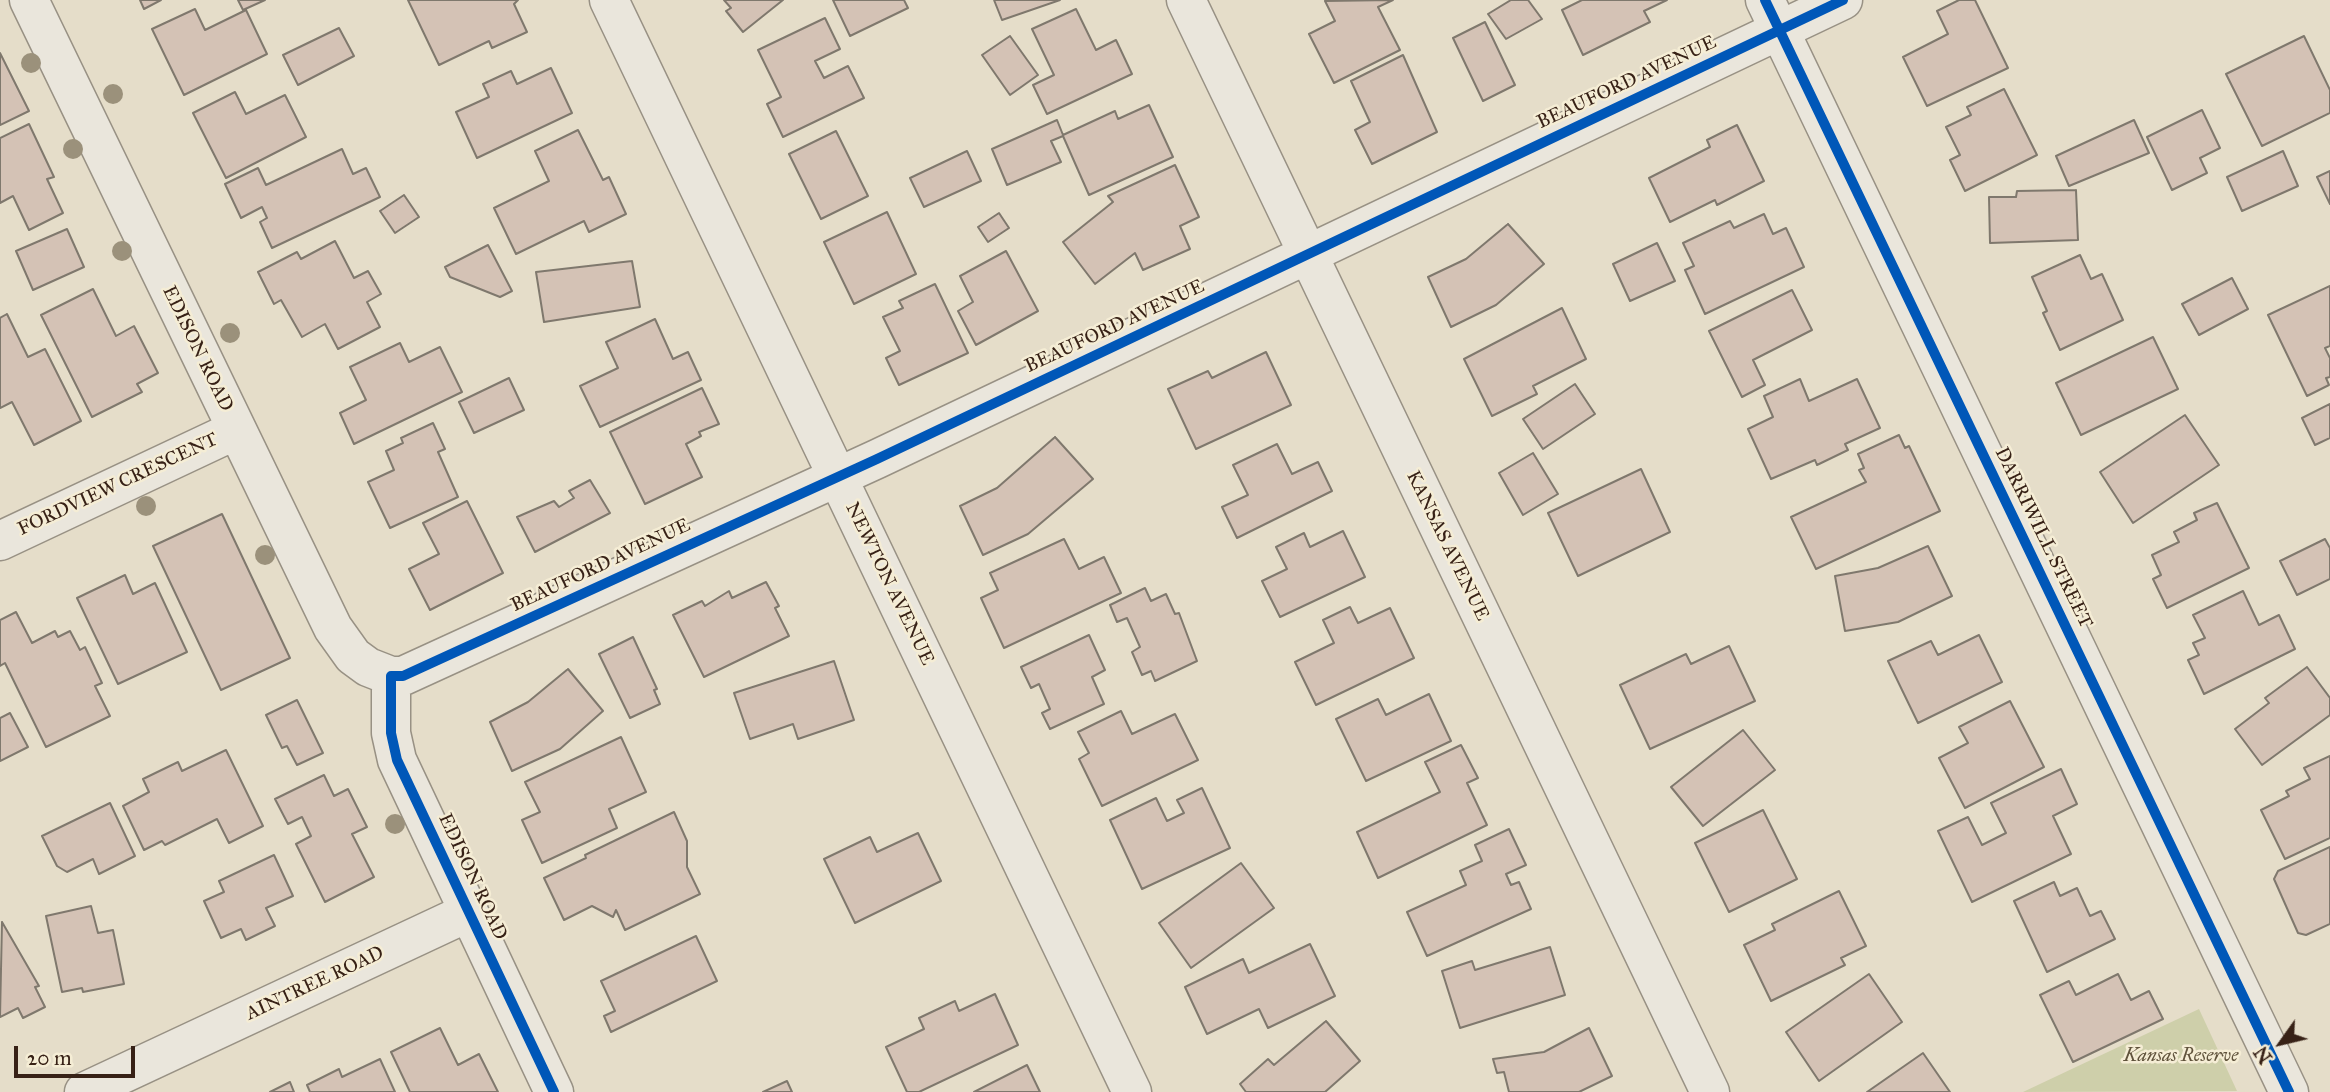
<!DOCTYPE html>
<style>
body{margin:0}
#map{position:relative;width:2330px;height:1092px;overflow:hidden;background:#e5ddc9;font-family:"IM FELL Great Primer",serif}
canvas{display:block}
.north{position:absolute;left:2246px;top:1008px;width:70px;height:70px;-webkit-text-stroke:5px #f5edd5;paint-order:stroke;rotate:236deg;font-size:19px;font-weight:700;line-height:28px;text-align:center;color:#372116}
.north::after{content:'';display:block;margin:auto;width:24px;height:32px;background:#372116;clip-path:polygon(50% 0,100% 100%,50% 72%,0 100%)}
.scale{position:absolute;left:14px;top:1046px;width:121px;height:32px;box-sizing:border-box;border:4px solid #372116;border-top:0;padding-left:9px;font-size:21px;line-height:24px;white-space:nowrap;color:#372116;-webkit-text-stroke:5px #f5edd5;paint-order:stroke}
</style>
<div id="map">
<canvas width="2330" height="1092"></canvas>
<div class="north">N</div>
<div class="scale">20 m</div>
</div>
<script>
const ctx = document.querySelector('canvas').getContext('2d');
ctx.lineJoin = 'round';
function paint(path, color) {
  ctx.fillStyle = color;
  ctx.fill(path, 'evenodd');
}
function toPath(rows) {
  const path = new Path2D();
  for (const r of rows) {
    path.moveTo(r[0], r[1]);
    for (let i = 2; i < r.length; i += 2) path.lineTo(r[i], r[i + 1]);
  }
  return path;
}
function stroke(path, color, width, dash) {
  ctx.strokeStyle = color;
  ctx.lineWidth = width;
  ctx.lineCap = dash ? 'butt' : 'round';
  ctx.setLineDash(dash || []);
  ctx.stroke(path);
}
function write(font, color, halo, rows, align = 'center') {
  ctx.font = font + ' "IM FELL Great Primer",serif';
  ctx.lineWidth = 5;
  ctx.setLineDash([]);
  ctx.textBaseline = 'middle';
  ctx.strokeStyle = halo;
  ctx.fillStyle = color;
  for (const [text, x, y, turn = 0] of rows) {
    ctx.save();
    ctx.translate(x, y);
    ctx.rotate((+turn || 0) * Math.PI / 180);
    ctx.textAlign = isNaN(turn) ? turn : align;
    if (halo) ctx.strokeText(text, 0, 0);
    ctx.fillText(text, 0, 0);
    ctx.restore();
  }
}
paint(toPath([
 [2199,1009,2237,1091,2023,1092]
]), '#cecfaa');
const building = toPath([
 [140,0,161,0,144,9,140,0],
 [238,0,265,0,243,10,238,0],
 [408,0,518,0,514,4,527,32,492,48,489,41,439,65,408,0],
 [724,0,783,0,743,32,726,11,731,8,724,0],
 [833,0,904,0,908,8,850,36,833,0],
 [994,0,1060,0,1002,20,994,0],
 [1393,0,1378,7,1400,50,1334,83,1309,34,1335,21,1325,1,1393,0],
 [1511,0,1528,0,1542,19,1506,39,1488,14,1511,0],
 [1582,0,1667,0,1644,11,1650,22,1583,55,1562,10,1582,0],
 [1959,0,1975,0,2008,68,1927,106,1903,57,1948,34,1937,11,1959,0],
 [195,9,205,30,246,10,267,54,184,95,152,29,195,9],
 [1076,9,1096,50,1116,40,1132,74,1047,114,1033,85,1054,75,1032,29,1076,9],
 [825,18,840,49,815,61,824,78,848,66,864,98,783,137,767,104,781,97,758,50,825,18],
 [1485,22,1515,85,1483,101,1453,38,1485,22],
 [339,28,354,56,298,85,283,55,339,28],
 [1010,36,1038,75,1010,95,982,55,1010,36],
 [2304,36,2330,90,2330,113,2262,146,2226,74,2304,36],
 [0,53,29,111,0,125,0,53],
 [1403,55,1437,132,1372,164,1355,130,1370,122,1351,81,1403,55],
 [551,68,572,113,477,158,456,112,489,97,483,84,511,71,517,84,551,68],
 [2004,89,2037,155,1965,191,1950,160,1960,155,1946,127,1971,115,1967,107,2004,89],
 [235,92,246,114,285,95,306,137,226,178,193,113,235,92],
 [1149,105,1173,157,1089,195,1063,136,1051,141,1061,162,1007,185,992,149,1057,120,1063,135,1115,111,1118,119,1149,105],
 [2202,110,2220,148,2200,158,2207,173,2172,190,2147,137,2202,110],
 [2134,120,2149,153,2069,186,2056,156,2134,120],
 [29,124,54,177,47,179,63,213,29,230,13,196,0,203,0,138,29,124],
 [1737,125,1764,181,1717,205,1715,200,1670,222,1649,178,1710,147,1707,140,1737,125],
 [578,130,603,180,609,177,626,214,589,232,584,221,516,254,494,208,549,181,535,151,578,130],
 [836,131,868,196,821,219,789,154,836,131],
 [342,149,353,174,366,168,380,197,272,248,260,222,267,218,262,207,241,218,225,184,258,168,266,185,342,149],
 [967,151,981,181,924,207,910,178,967,151],
 [2283,151,2298,186,2242,211,2227,177,2283,151],
 [1175,165,1199,217,1180,226,1190,249,1143,270,1135,253,1095,284,1063,242,1113,202,1108,196,1175,165],
 [2330,171,2330,204,2317,177,2330,171],
 [2076,190,2078,240,1990,243,1989,197,2016,197,2017,191,2076,190],
 [404,195,419,217,395,233,380,211,404,195],
 [887,212,916,274,854,304,824,242,887,212],
 [999,213,1009,228,988,242,978,227,999,213],
 [1764,214,1773,234,1786,228,1804,267,1705,314,1685,270,1694,266,1683,243,1730,221,1734,228,1764,214],
 [1508,224,1544,264,1496,305,1451,327,1428,277,1466,259,1508,224],
 [67,229,84,267,33,290,16,251,67,229],
 [335,241,354,278,368,271,381,294,367,302,380,327,338,349,325,324,302,337,281,300,274,304,258,272,297,252,301,259,335,241],
 [1657,243,1675,281,1630,301,1613,264,1657,243],
 [488,245,512,291,500,297,450,277,445,267,488,245],
 [1006,251,1038,311,976,345,958,311,973,302,960,276,1006,251],
 [2080,255,2091,279,2102,274,2123,320,2060,350,2043,313,2047,311,2032,277,2080,255],
 [632,261,640,307,544,322,536,272,632,261],
 [2232,278,2248,309,2199,335,2182,304,2232,278],
 [935,284,968,353,899,385,886,358,900,351,883,317,903,308,899,301,935,284],
 [2330,286,2330,346,2325,348,2330,358,2330,377,2326,378,2329,385,2307,396,2268,315,2330,286],
 [93,289,116,336,134,326,158,373,137,384,142,392,92,417,41,315,93,289],
 [1792,290,1812,330,1753,360,1765,385,1742,397,1709,331,1792,290],
 [1562,308,1586,359,1533,386,1537,394,1492,416,1464,359,1562,308],
 [7,314,28,357,45,349,81,421,34,445,12,402,0,408,0,318,7,314],
 [655,319,673,359,688,352,701,380,600,427,580,386,618,368,606,342,655,319],
 [2153,337,2178,389,2081,435,2056,383,2153,337],
 [400,343,409,362,440,347,462,392,354,444,340,413,366,400,350,367,400,343],
 [1266,352,1291,405,1196,449,1168,389,1208,371,1212,378,1266,352],
 [509,378,524,410,474,433,459,402,509,378],
 [1800,379,1809,401,1857,379,1880,428,1845,444,1848,450,1817,465,1815,460,1771,479,1748,429,1773,417,1764,396,1800,379],
 [1575,384,1595,414,1543,449,1523,419,1575,384],
 [702,388,719,424,699,432,701,436,686,444,702,477,645,504,610,432,702,388],
 [2330,404,2330,438,2315,445,2302,418,2330,404],
 [2185,415,2219,465,2133,523,2100,472,2185,415],
 [433,423,445,449,438,452,458,497,390,528,368,482,394,470,386,451,403,443,401,438,433,423],
 [1899,435,1905,448,1909,446,1940,511,1816,569,1791,517,1866,482,1859,470,1864,468,1858,454,1899,435],
 [1055,437,1093,479,1028,534,983,555,960,506,997,488,1055,437],
 [1277,444,1292,474,1318,462,1332,491,1237,538,1222,507,1248,495,1233,465,1277,444],
 [1533,453,1558,494,1523,515,1499,473,1533,453],
 [1641,469,1670,532,1578,576,1548,513,1641,469],
 [590,480,610,513,535,552,517,517,554,501,559,507,574,498,569,491,590,480],
 [467,501,503,573,430,610,409,569,439,554,423,523,467,501],
 [2217,503,2249,568,2167,608,2153,579,2161,575,2152,555,2179,542,2174,532,2197,520,2194,513,2217,503],
 [222,514,290,658,221,690,153,546,222,514],
 [1343,531,1365,577,1280,617,1262,581,1287,569,1276,547,1304,533,1310,547,1343,531],
 [1064,539,1079,569,1104,557,1121,593,1004,648,981,598,998,590,990,573,1064,539],
 [2325,539,2330,548,2330,579,2297,595,2280,561,2325,539],
 [1928,546,1952,596,1898,622,1845,631,1835,576,1878,568,1928,546],
 [125,575,133,594,155,583,187,652,118,684,77,598,125,575],
 [766,582,779,606,775,608,789,636,704,677,673,615,702,601,705,606,729,591,732,598,766,582],
 [1145,588,1151,601,1166,594,1175,614,1179,613,1197,661,1155,681,1151,671,1142,675,1132,652,1140,647,1127,618,1117,622,1110,605,1145,588],
 [2243,591,2259,625,2279,615,2295,649,2204,694,2188,660,2199,655,2193,643,2205,638,2193,615,2243,591],
 [1350,607,1358,623,1390,608,1414,658,1316,705,1295,662,1334,643,1323,620,1350,607],
 [16,612,32,643,55,631,58,637,70,631,80,650,85,647,102,683,95,686,110,716,46,747,5,663,0,666,0,620,16,612],
 [1089,635,1105,670,1092,677,1104,704,1050,729,1042,713,1050,709,1039,684,1031,688,1021,667,1089,635],
 [1979,635,2002,682,1918,723,1888,661,1931,641,1938,655,1979,635],
 [633,637,657,689,654,690,660,704,630,718,599,654,633,637],
 [1729,646,1755,701,1650,749,1620,685,1686,654,1691,664,1729,646],
 [834,661,854,720,798,739,793,724,750,739,734,693,834,661],
 [2307,667,2330,698,2330,715,2262,765,2235,729,2269,703,2265,698,2307,667],
 [568,669,603,711,560,749,512,771,490,722,528,702,568,669],
 [1429,694,1451,741,1366,781,1336,719,1378,699,1386,715,1429,694],
 [297,700,323,753,297,765,287,746,282,748,266,715,297,700],
 [2010,701,2044,767,1965,808,1939,758,1968,743,1959,727,2010,701],
 [1121,711,1132,734,1175,714,1198,760,1102,806,1079,759,1089,753,1078,732,1121,711],
 [10,713,28,747,0,761,0,718,10,713],
 [1743,730,1775,770,1703,826,1671,787,1743,730],
 [621,737,646,792,609,809,617,828,542,863,522,820,540,812,525,782,621,737],
 [1461,745,1478,778,1467,783,1487,825,1378,878,1357,832,1440,792,1425,762,1461,745],
 [226,750,263,826,229,843,217,819,165,845,162,841,144,850,123,806,149,792,143,779,178,762,182,771,226,750],
 [2330,756,2330,838,2285,859,2261,810,2289,796,2286,791,2310,779,2304,768,2330,756],
 [2061,769,2077,804,2053,816,2071,854,1972,902,1938,831,1968,817,1982,845,2006,833,1991,803,2061,769],
 [324,775,334,796,348,789,367,827,352,834,374,877,325,902,296,844,311,836,302,817,288,824,275,799,324,775],
 [1202,788,1230,848,1142,889,1110,820,1156,798,1167,821,1184,813,1177,800,1202,788],
 [110,803,135,856,99,874,93,859,67,872,57,866,42,836,110,803],
 [1763,810,1797,879,1729,912,1695,843,1763,810],
 [674,812,687,841,687,867,700,894,625,930,616,910,613,917,592,906,564,920,544,878,586,858,585,855,674,812],
 [1509,829,1526,865,1506,874,1511,885,1519,882,1531,909,1427,956,1407,912,1466,885,1460,871,1482,861,1475,845,1509,829],
 [918,833,941,881,855,923,824,859,870,837,877,852,918,833],
 [2330,847,2330,924,2306,935,2298,933,2274,879,2278,871,2330,847],
 [274,855,293,896,266,908,275,926,246,940,241,929,221,938,204,901,224,892,219,881,274,855],
 [1241,863,1274,908,1191,968,1159,923,1241,863],
 [2054,882,2060,896,2077,888,2090,916,2101,911,2115,939,2047,972,2014,901,2054,882],
 [1839,891,1866,946,1841,958,1845,965,1771,1001,1744,945,1775,930,1772,924,1839,891],
 [91,906,98,933,113,930,124,984,83,992,82,988,62,992,46,916,91,906],
 [2,922,39,986,35,987,45,1007,23,1018,18,1008,0,1017,2,922],
 [696,936,717,981,611,1032,604,1016,615,1011,601,981,696,936],
 [1310,944,1335,996,1268,1028,1259,1009,1207,1034,1185,987,1243,959,1249,973,1310,944],
 [1550,947,1565,995,1460,1028,1442,971,1472,961,1475,970,1550,947],
 [1869,974,1902,1022,1819,1081,1786,1032,1869,974],
 [2118,974,2131,1000,2149,991,2163,1019,2073,1062,2040,995,2069,981,2076,995,2118,974],
 [995,994,1018,1045,919,1092,907,1092,886,1047,924,1029,919,1018,955,1001,959,1011,995,994],
 [1326,1021,1360,1061,1325,1092,1246,1092,1240,1084,1268,1059,1274,1065,1326,1021],
 [440,1028,458,1065,479,1054,498,1092,410,1092,391,1052,440,1028],
 [1589,1028,1612,1076,1579,1092,1509,1092,1504,1072,1497,1073,1493,1059,1544,1052,1589,1028],
 [1923,1053,1950,1092,1867,1092,1923,1053],
 [380,1059,395,1092,310,1092,307,1085,339,1069,342,1077,380,1059],
 [1027,1065,1040,1092,974,1092,1027,1065],
 [787,1081,792,1092,763,1092,787,1081],
 [290,1082,294,1092,270,1092,290,1082]
]);
paint(building, '#d4c2b5');
stroke(building, '#7f786d', 2);
const minor = toPath([
 [29,0,333,628,353,656,368,667,391,676],
 [609,0,1132,1092],
 [1186,0,1710,1092],
 [1765,0,2289,1092],
 [0,541,236,430],
 [84,1092,469,912],
 [554,1092,397,760,391,733,391,676,403,676,877,459,1843,0]
]);
stroke(minor, '#989184', 41);
stroke(minor, '#eae6dc', 38);
stroke(toPath([
 [1765,0,2289,1092],
 [554,1092,397,760,391,733,391,676,403,676,877,459,1843,0]
]), '#0057b8', 10);
ctx.fillStyle = '#9b917b';
for (const [x, y] of [
 [31,63],
 [113,94],
 [73,149],
 [122,251],
 [230,333],
 [146,506],
 [265,555],
 [395,824]
]) {
  ctx.beginPath();
  ctx.arc(x, y, 10, 0, 2 * Math.PI);
  ctx.fill();
}
write('19px', '#372116', '#f5edd5', [
 ["BEAUFORD AVENUE",1627,83,-25],
 ["BEAUFORD AVENUE",1115,327,-25],
 ["EDISON ROAD",197,349,64],
 ["FORDVIEW CRESCENT",118,485,-25],
 ["DARRIWILL STREET",2043,538,64],
 ["KANSAS AVENUE",1447,546,64],
 ["BEAUFORD AVENUE",601,566,-25],
 ["NEWTON AVENUE",889,584,64],
 ["EDISON ROAD",472,877,65],
 ["AINTREE ROAD",315,984,-25]
]);
write('italic 19px', '#5f523b', '#f5edd5', [
 ["Kansas Reserve",2181,1056]
]);
</script>
